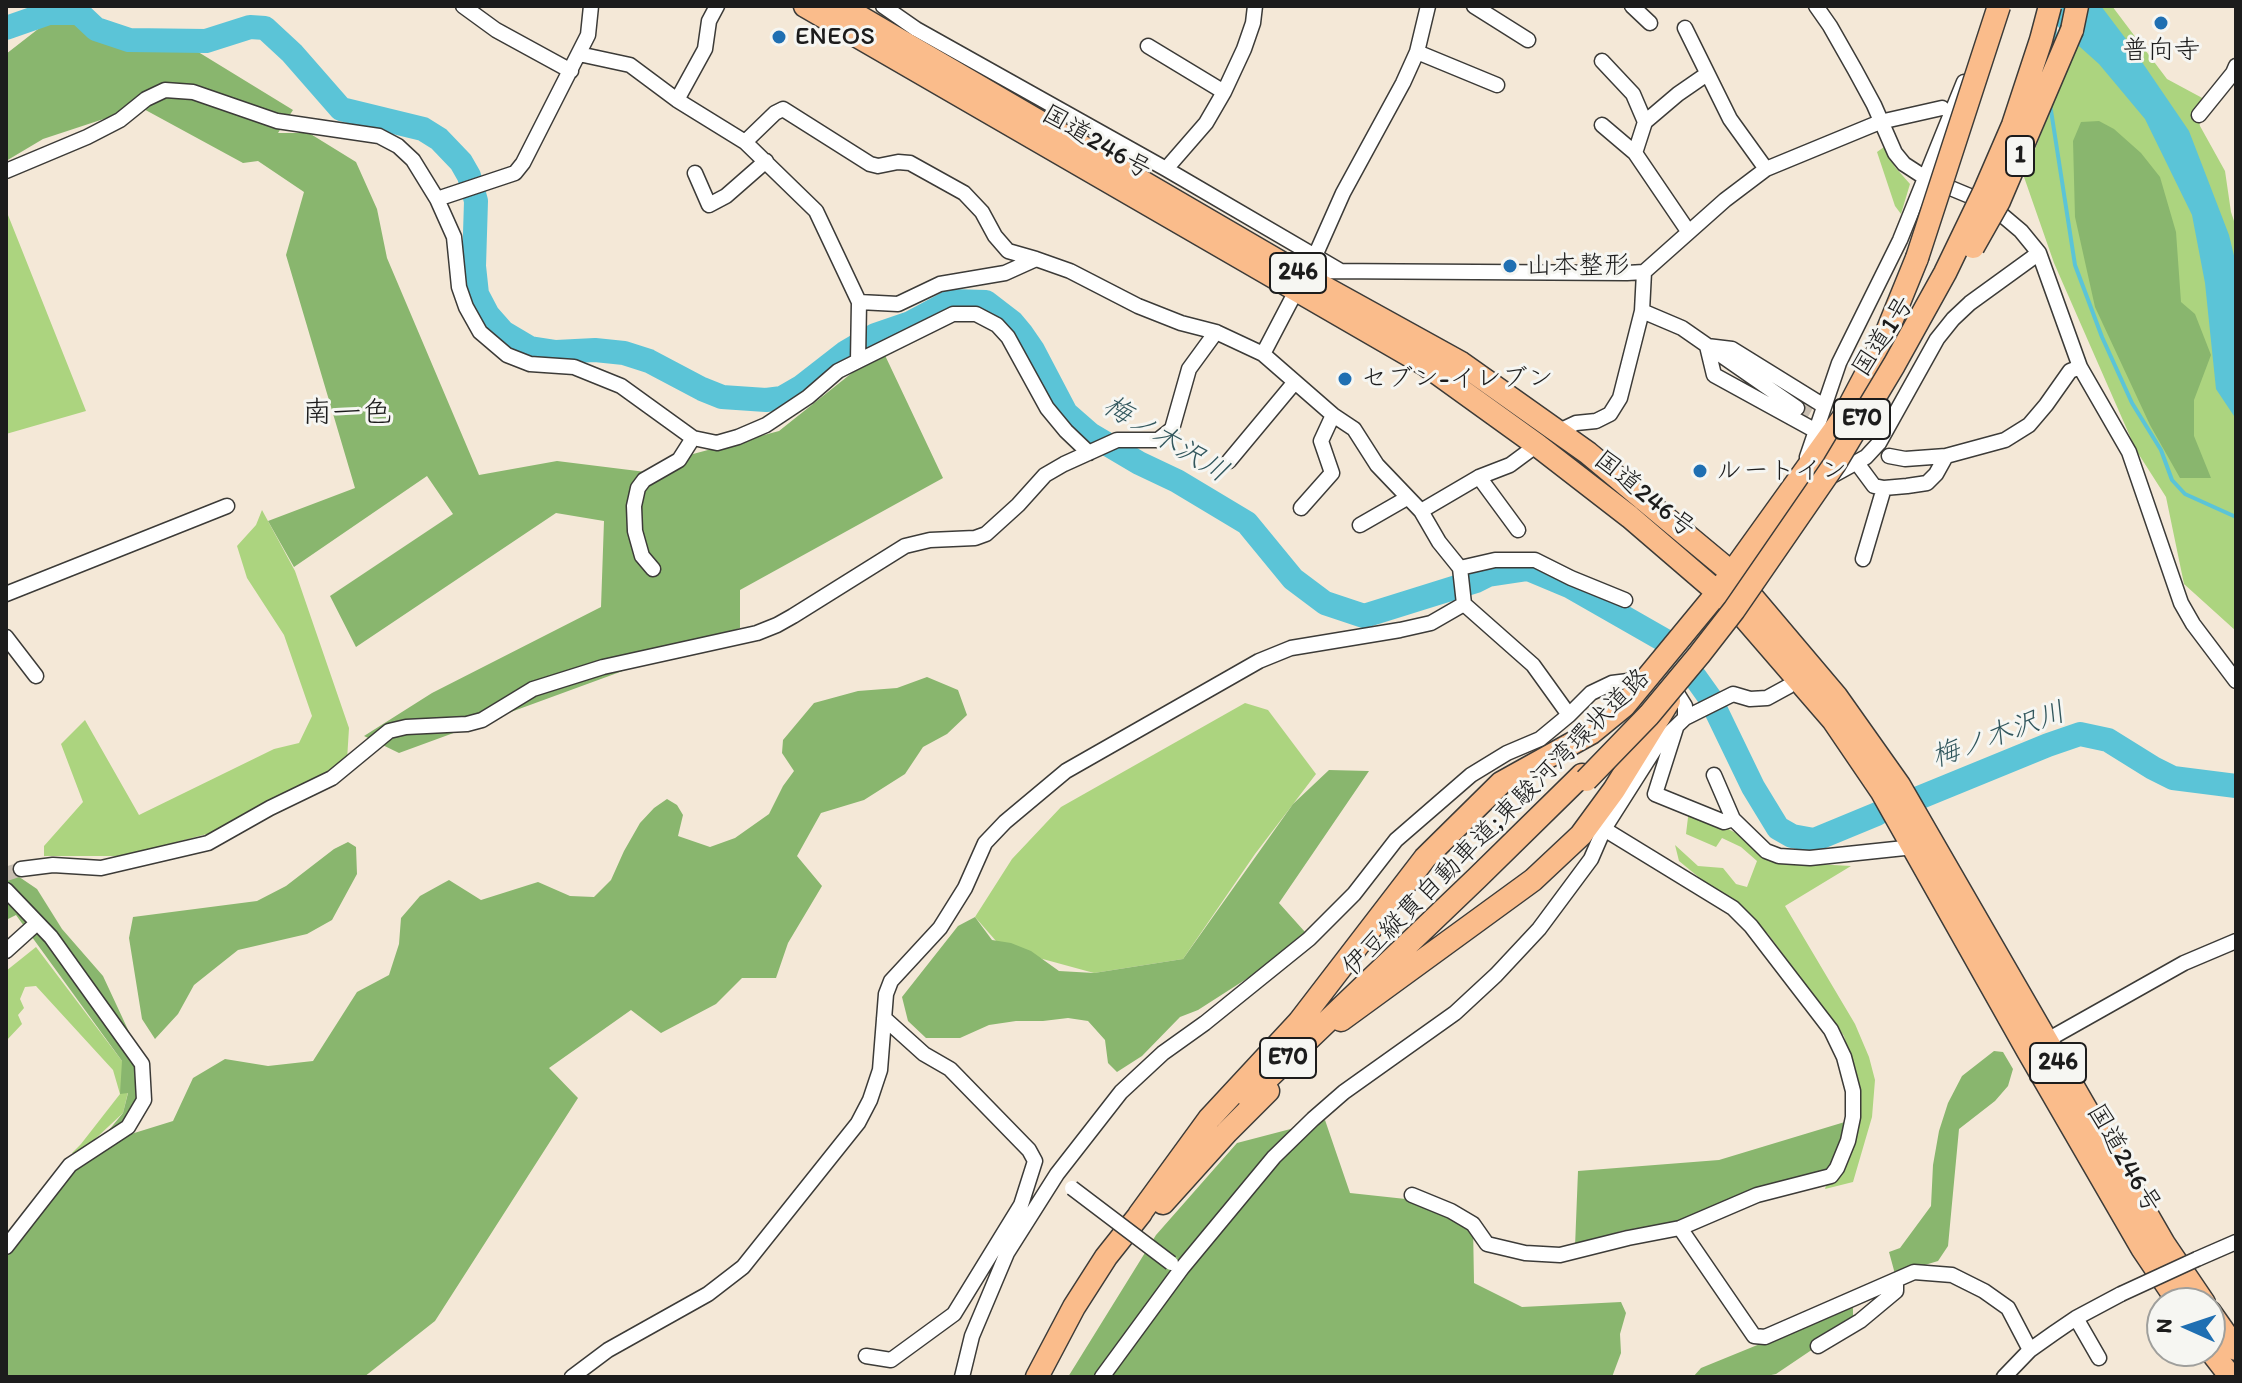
<!DOCTYPE html>
<meta charset="utf-8">
<style>
body{margin:0}
#map{position:relative;width:2242px;height:1383px;overflow:hidden;background:#f4e8d7;font-family:Itim,sans-serif}
canvas{display:block}
.frame{position:absolute;inset:0;border:8px solid #1c1c1c;pointer-events:none}
.north{position:absolute;left:2146px;top:1287px;width:80px;height:80px;box-sizing:border-box;background:#f6f6f2;border:2px solid #9f9f9c;border-radius:50%;rotate:273deg;font-size:22px;font-weight:700;line-height:32px;text-align:center;color:#1c1c1c}
.north::after{content:'';display:block;margin:auto;width:28px;height:36px;background:#1f6fb2;clip-path:polygon(50% 0,100% 100%,50% 72%,0 100%)}
</style>
<div id="map">
<canvas width="2242" height="1383"></canvas>
<div class="frame"></div>
<div class="north">N</div>
</div>
<script>
const ctx = document.querySelector('canvas').getContext('2d');
ctx.lineJoin = 'round';
function paint(path, color) {
  ctx.fillStyle = color;
  ctx.fill(path, 'evenodd');
}
function toPath(rows) {
  const path = new Path2D();
  for (const r of rows) {
    path.moveTo(r[0], r[1]);
    for (let i = 2; i < r.length; i += 2) path.lineTo(r[i], r[i + 1]);
  }
  return path;
}
function stroke(path, color, width, dash) {
  ctx.strokeStyle = color;
  ctx.lineWidth = width;
  ctx.lineCap = dash ? 'butt' : 'round';
  ctx.setLineDash(dash || []);
  ctx.stroke(path);
}
function write(font, color, halo, rows, align = 'center') {
  ctx.font = font + ' Itim,"Klee One",sans-serif';
  ctx.lineWidth = 6;
  ctx.setLineDash([]);
  ctx.textBaseline = 'middle';
  ctx.strokeStyle = halo;
  ctx.fillStyle = color;
  for (const [text, x, y, turn = 0] of rows) {
    ctx.save();
    ctx.translate(x, y);
    ctx.rotate((+turn || 0) * Math.PI / 180);
    ctx.textAlign = isNaN(turn) ? turn : align;
    if (halo) ctx.strokeText(text, 0, 0);
    ctx.fillText(text, 0, 0);
    ctx.restore();
  }
}
paint(toPath([
 [2089,6,2112,6,2167,79,2206,100,2196,107,2200,126,2225,171,2231,212,2236,227,2236,631,2184,584,2166,497,2136,450,2054,263,2024,177,2066,71],
 [1884,147,1895,167,1910,184,1901,214,1895,206,1877,152],
 [6,210,86,411,6,434],
 [262,510,295,571,349,728,347,760,222,830,124,856,44,856,44,846,83,802,61,744,85,720,139,815,274,749,299,743,312,716,284,635,247,578,237,546,256,525],
 [1245,703,1268,710,1316,774,1255,854,1183,959,1094,973,1039,958,996,941,975,917,1012,859,1061,807],
 [1689,809,1736,833,1769,858,1779,862,1851,866,1785,906,1855,1024,1869,1057,1875,1080,1872,1117,1853,1182,1825,1189,1858,1085,1844,1036,1768,934,1679,861,1675,845,1698,866,1723,868,1736,884,1747,887,1757,861,1741,847,1722,838,1716,847,1686,834],
 [36,947,122,1061,128,1092,123,1113,79,1154,72,1153,81,1144,120,1094,113,1070,36,986,25,987,20,999,24,1008,18,1015,22,1024,6,1041,6,971]
]), '#acd47f');
paint(toPath([
 [51,19,177,39,293,110,278,133,309,133,356,162,377,209,387,258,479,475,557,461,662,474,693,454,779,431,882,349,943,478,740,590,740,628,399,753,364,736,432,693,601,607,604,521,556,513,356,647,330,596,453,514,427,476,294,567,268,521,355,488,286,255,304,192,258,161,243,163,140,107,43,139,6,161,6,54],
 [2099,121,2114,129,2141,153,2160,177,2176,232,2181,302,2195,314,2211,355,2194,400,2194,436,2211,478,2180,478,2150,425,2095,307,2075,217,2073,141,2081,122],
 [927,677,958,690,967,715,947,734,923,747,905,774,864,800,821,813,797,856,822,886,788,943,776,978,742,978,716,1004,661,1033,631,1010,549,1068,578,1098,435,1321,364,1377,6,1377,6,1258,34,1221,123,1113,128,1093,120,1094,122,1061,16,915,6,920,6,868,37,889,62,929,103,976,143,1062,145,1099,115,1139,173,1121,193,1078,225,1059,268,1066,313,1061,357,992,389,975,399,944,401,918,420,896,449,880,481,900,538,882,570,896,594,897,611,880,624,851,640,823,654,808,667,799,677,805,683,815,678,836,710,847,735,838,769,814,783,786,794,771,782,753,783,740,814,703,858,691,897,688],
 [1329,770,1369,771,1279,903,1305,932,1265,967,1198,1010,1180,1017,1142,1056,1117,1072,1108,1063,1105,1040,1088,1021,1068,1018,1043,1021,1016,1021,989,1025,960,1038,926,1038,908,1021,902,997,958,926,975,917,992,940,1011,943,1031,951,1059,971,1094,973,1183,959,1293,804],
 [348,842,356,847,357,874,332,920,307,934,238,950,194,985,178,1014,155,1039,142,1019,129,938,133,917,257,901,286,886,334,849],
 [1994,1051,2003,1052,2013,1069,2008,1086,1995,1101,1959,1129,1948,1246,1938,1261,1895,1274,1889,1252,1900,1248,1931,1206,1933,1165,1939,1131,1948,1103,1962,1076],
 [1325,1120,1350,1193,1415,1200,1473,1224,1474,1283,1522,1307,1621,1302,1626,1313,1620,1334,1621,1353,1612,1377,1068,1377,1156,1235,1237,1143],
 [1848,1121,1845,1137,1827,1173,1731,1198,1679,1221,1621,1231,1575,1247,1578,1171,1719,1160],
 [1853,1306,1853,1322,1776,1374,1762,1377,1693,1377,1701,1368]
]), '#89b66e');
paint(toPath([
 [2041,6,2101,6,2129,43,2189,131,2229,235,2236,264,2236,419,2216,389,2205,283,2192,215,2145,119,2099,64,2061,30]
]), '#5bc4d7');
stroke(toPath([
 [2054,48,2055,28],
 [2050,104,2075,265,2102,337,2132,403,2161,450,2172,480,2185,494,2236,517]
]), '#5bc4d7', 4);
stroke(toPath([
 [6,28,49,13,79,13,96,29,129,40,206,41,250,27,265,28,292,53,341,109,423,129,439,139,461,162,469,176,476,201,474,266,477,294,488,315,503,332,530,348,556,352,595,350,624,353,649,361,702,389,722,397,766,400,782,398,801,387,846,352,875,335,910,323,951,301,986,302,1012,322,1022,334,1033,350,1066,413,1090,434,1139,463,1177,481,1247,523,1293,579,1325,603,1364,616,1476,581,1488,575,1528,569,1571,587,1669,643],
 [1695,677,1710,698,1753,787,1778,828,1792,836,1814,840,1877,814],
 [1916,799,2048,745,2080,734,2108,740,2153,768,2173,778,2236,786]
]), '#5bc4d7', 24);
stroke(toPath([
 [1797,408,1828,425],
 [6,874,21,869]
]), '#c9bfb2', 14, [14, 7]);
const minor = toPath([
 [463,6,496,30,571,71],
 [883,6,916,29,1166,169,1339,270],
 [1474,6,1528,40],
 [1632,6,1650,23],
 [1816,6,1830,26,1855,70,1874,105,1895,153,1904,164,1924,177,1989,204,2021,231,2039,253,2080,367,2129,452,2181,603,2193,624,2236,681],
 [1685,28,1730,119,1766,169],
 [1148,46,1224,92],
 [1417,52,1497,85],
 [579,54,630,65,677,100,745,142,816,211,859,302,858,361],
 [1602,61,1633,94,1645,122],
 [677,100,705,49,709,21,717,6],
 [2199,115,2233,73,2236,66],
 [1602,125,1635,153,1645,122,1678,94,1707,74],
 [745,142,775,113,783,109,870,164,878,166,898,162,910,163,964,193,982,212,995,236,1008,251,1036,259],
 [1635,153,1688,231],
 [1166,169,1206,123,1224,92,1244,49,1253,23,1255,6],
 [6,171,87,137,120,120,146,99,165,90,193,92,277,121,379,136,398,146,413,160,437,199,454,237,459,287,466,307,480,332,507,355,530,364,574,367,621,386,693,438,717,443,738,437,766,425,808,397,838,371,858,361,953,314,976,314,997,325,1008,337,1047,408,1066,431,1089,453],
 [695,173,709,205,726,196,766,161],
 [437,199,515,173,523,163,588,35,591,6],
 [1315,256,1343,193,1403,83,1417,52,1428,6],
 [1644,272,1642,311,1682,328,1797,408],
 [1263,354,1296,291,1309,279,1324,271,1627,273,1644,272,1725,200,1766,169,1880,122,1942,108],
 [1559,431,1576,423,1596,421,1610,414,1620,398,1642,311],
 [1816,431,1714,375,1707,346,1732,349,1824,406],
 [1889,456,1905,459,1946,456,2005,440,2029,425,2046,405,2070,371,2080,367],
 [1807,457,1839,363,1900,240,1964,82],
 [1229,461,1294,383],
 [1857,463,1874,486,1884,488,1907,486,1927,483,1936,474,1946,456],
 [1479,477,1518,530],
 [1828,478,1866,457,1879,443,1937,339,1953,319,1970,303,2039,253],
 [1301,508,1332,473,1321,441,1333,415],
 [1421,511,1479,477,1510,465,1537,445],
 [1360,525,1407,498],
 [1863,559,1884,488],
 [1460,568,1495,560,1535,560,1571,578,1625,600],
 [653,569,642,556,635,531,634,506,638,488,644,480,679,460,693,438],
 [6,594,227,506],
 [1464,604,1533,665,1569,715],
 [6,637,36,676],
 [1685,718,1733,694,1750,699,1767,698,1789,686],
 [1676,728,1655,794,1724,822,1733,819,1766,851,1779,856,1810,858,1914,847],
 [1714,775,1733,819],
 [21,869,53,865,101,868,208,843,270,808,332,778,389,731,406,727,467,724,482,720,533,689,603,667,757,633,777,625,793,616,905,546,930,540,975,538,986,534,1018,505,1045,475,1064,464,1117,440,1158,440,1172,429,1189,369,1216,332],
 [6,890,51,937,142,1064,144,1100,128,1127,70,1165,6,1247],
 [6,951,37,923],
 [2042,1043,2184,963,2236,941],
 [1412,1195,1451,1211,1473,1224,1487,1244,1525,1253,1560,1255,1628,1238,1680,1228,1757,1195,1831,1176,1837,1168,1848,1141,1853,1117,1853,1091,1844,1057,1831,1030,1751,926,1733,908,1604,829],
 [1680,1228,1754,1336,1765,1337,1914,1272,1952,1275,1984,1291,2008,1308,2030,1350],
 [2197,1259,2236,1242],
 [2076,1318,2099,1358],
 [1818,1346,1860,1321,1896,1291,1896,1280],
 [866,1356,891,1360,954,1314,1021,1205,1035,1161,1029,1150,950,1069,924,1054,884,1018],
 [572,1377,608,1350,708,1294,743,1267,858,1123,870,1100,880,1070,886,994,891,981,940,928,965,888,985,843,1005,822,1066,771,1259,661,1291,648,1400,630,1431,623,1464,604,1460,568,1439,542,1421,511,1377,465,1354,429,1333,415,1263,354,1216,332,1181,323,1138,306,1070,271,1036,259,1005,273,940,284,898,304,859,302],
 [962,1377,972,1336,1007,1253,1057,1174,1121,1092,1163,1053,1205,1023,1309,939,1354,894,1396,840,1471,775,1507,753,1540,739,1569,715,1591,693,1612,683,1628,681,1645,682],
 [1102,1377,1182,1268,1274,1157,1313,1119,1344,1092,1455,1013,1496,975,1539,929,1591,859,1604,829,1658,744,1685,718,1685,706,1675,690],
 [2004,1377,2030,1350,2054,1333,2076,1318,2121,1294]
]);
const highway = toPath([
 [805,6,1426,365,1537,445,1630,517,1737,609,1833,720,1882,792,2028,1051,2142,1248,2179,1303],
 [841,6,1309,279,1461,363,1588,453,1732,573,1836,696,1899,785,2164,1244,2204,1303],
 [2072,30,2077,6],
 [1341,1020,1533,880,1581,835,1614,790,1669,701],
 [1248,1097,1477,878,1582,775],
 [1163,1203,1227,1132,1268,1091],
 [1139,1215,1209,1119,1299,1022,1425,858,1501,783,1591,733,1624,706,1718,592,1843,418,1882,344,1917,258],
 [2210,1312,2236,1349],
 [2210,1350,2231,1377],
 [1037,1377,1074,1307,1106,1257,1141,1213]
]);
stroke(minor, '#3c3b38', 17);
stroke(highway, '#3c3b38', 25);
stroke(minor, '#fff', 14);
stroke(highway, '#fabc8b', 22);
const minorBridge = toPath([
 [1072,1188,1171,1263],
 [2121,1294,2197,1259]
]);
const highwayBridge = toPath([
 [1973,247,1999,201,2072,30],
 [1917,258,1999,6],
 [1586,780,1649,715,1699,655,1734,610,1834,465,1894,365,1945,273,1984,192,2013,125,2041,40,2050,6]
]);
stroke(minorBridge, '#3c3b38', 17, []);
stroke(highwayBridge, '#3c3b38', 25, []);
stroke(minorBridge, '#fff', 14);
stroke(highwayBridge, '#fabc8b', 22);
for (const [x, y, r, color] of [
 [2161,23,8,"#1f6fb2"],
 [779,37,8,"#1f6fb2"],
 [1510,266,8,"#1f6fb2"],
 [1345,379,8,"#1f6fb2"],
 [1700,471,8,"#1f6fb2"]
]) {
  const dot = new Path2D();
  dot.arc(x, y, r, 0, 2 * Math.PI);
  ctx.fillStyle = color;
  ctx.fill(dot);
  stroke(dot, '#f6f6f2', 3);
}
for (const [x, y, w] of [
 [2020,156,28],
 [1298,273,56],
 [1862,419,56],
 [1288,1058,56],
 [2058,1063,56]
]) {
  const box = new Path2D();
  box.roundRect(x - w / 2, y - 20, w, 40, 6);
  ctx.fillStyle = '#f6f6f2';
  ctx.fill(box);
  stroke(box, '#1c1c1c', 2);
}
write('bold 24px', '#1c1c1c', null, [
 ["1",2020,156],
 ["246",1298,273],
 ["E70",1862,419],
 ["E70",1288,1058],
 ["246",2058,1063]
]);
write('26px', '#1c1c1c', '#f6f6f2', [
 ["ENEOS",795,37],
 ["普向寺",2161,51,"center"],
 ["山本整形",1526,266],
 ["セブン-イレブン",1361,379],
 ["ルートイン",1716,471]
], 'left');
write('26px', '#1c1c1c', '#f6f6f2', [
 ["国道246号",1096,143,30],
 ["国道1号",1884,337,-57],
 ["国道246号",1644,495,39],
 ["伊豆縦貫自動車道;東駿河湾環状道路",1497,823,-45],
 ["国道246号",2123,1159,60]
]);
write('italic 28px', '#32575d', '#f6f6f2', [
 ["梅ノ木沢川",1165,440,31],
 ["梅ノ木沢川",1999,736,-20]
]);
write('30px', '#1c1c1c', '#f6f6f2', [
 ["南一色",347,414]
]);
</script>
